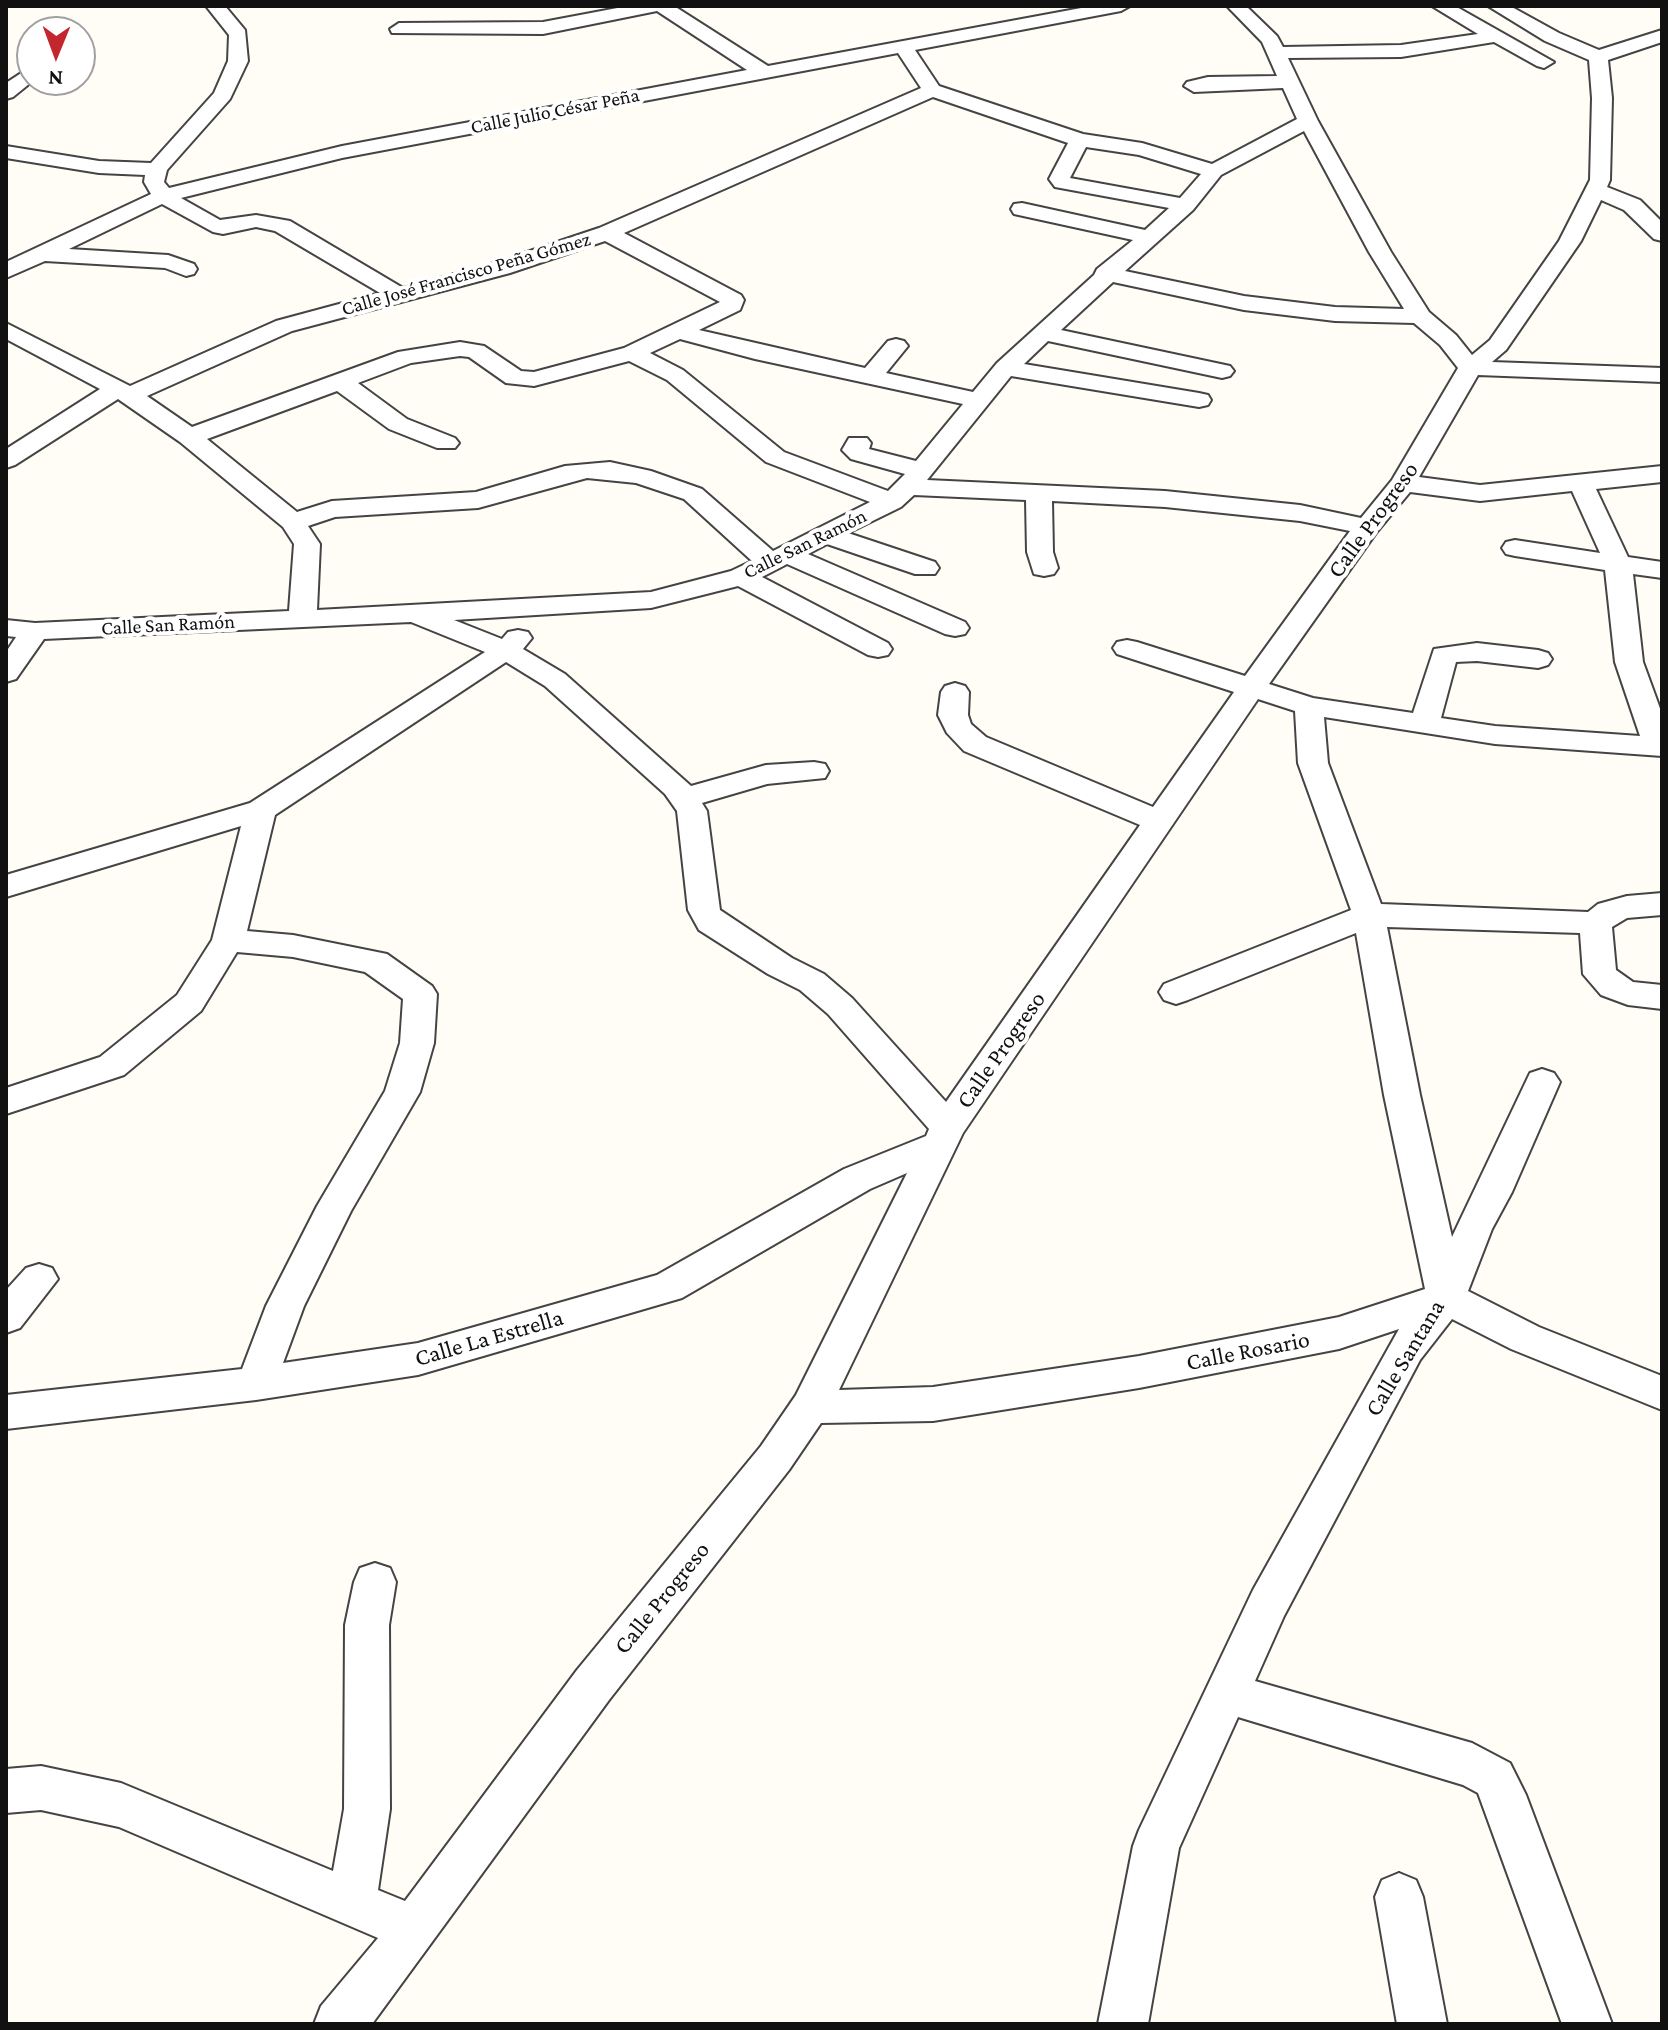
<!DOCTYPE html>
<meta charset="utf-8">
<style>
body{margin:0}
#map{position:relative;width:1668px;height:2030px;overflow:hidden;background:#fffdf5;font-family:"Crimson Pro",serif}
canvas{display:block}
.frame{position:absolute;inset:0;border:8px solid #111;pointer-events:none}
.north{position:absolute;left:16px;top:16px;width:80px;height:80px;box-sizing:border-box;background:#fff;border:2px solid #a0a0a0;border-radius:50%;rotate:181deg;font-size:22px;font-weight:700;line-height:32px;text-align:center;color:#111}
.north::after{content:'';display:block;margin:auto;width:28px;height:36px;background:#c4262e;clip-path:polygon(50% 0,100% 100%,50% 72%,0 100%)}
</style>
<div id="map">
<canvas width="1668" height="2030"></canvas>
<div class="frame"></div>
<div class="north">N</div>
</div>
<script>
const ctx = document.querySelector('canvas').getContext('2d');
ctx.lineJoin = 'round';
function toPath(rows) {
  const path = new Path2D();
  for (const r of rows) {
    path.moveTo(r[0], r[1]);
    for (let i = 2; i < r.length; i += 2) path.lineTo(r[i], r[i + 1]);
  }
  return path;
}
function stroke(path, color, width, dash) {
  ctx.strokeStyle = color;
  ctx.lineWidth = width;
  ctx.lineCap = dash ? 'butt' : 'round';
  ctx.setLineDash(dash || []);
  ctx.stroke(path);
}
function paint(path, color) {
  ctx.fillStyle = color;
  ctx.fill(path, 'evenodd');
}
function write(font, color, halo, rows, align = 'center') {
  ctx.font = font + ' "Crimson Pro",serif';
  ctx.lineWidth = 8;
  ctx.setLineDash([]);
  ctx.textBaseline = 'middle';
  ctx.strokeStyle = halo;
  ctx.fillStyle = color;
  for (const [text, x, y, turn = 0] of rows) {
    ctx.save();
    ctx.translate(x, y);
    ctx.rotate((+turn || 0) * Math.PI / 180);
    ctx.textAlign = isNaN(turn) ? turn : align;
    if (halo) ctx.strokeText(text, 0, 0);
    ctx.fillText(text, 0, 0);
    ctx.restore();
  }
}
const minor = toPath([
 [206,6,225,6,245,30,248,61,230,99,167,170,164,182,169,188,342,146,747,70,657,11,543,34,392,33,390,29,399,23,543,22,628,6,674,6,768,66,1092,6,1130,6,1121,11,915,50,939,86,1083,134,1142,143,1212,164,1297,119,1283,88,1194,92,1184,86,1187,82,1208,77,1277,76,1262,42,1227,6,1246,6,1277,36,1283,47,1401,45,1478,34,1432,6,1455,6,1554,62,1544,68,1537,66,1494,42,1401,57,1288,58,1318,121,1391,252,1429,312,1456,335,1472,355,1490,340,1559,241,1590,180,1592,98,1589,60,1545,41,1488,6,1510,6,1559,33,1599,50,1662,30,1662,42,1608,60,1612,98,1610,180,1607,187,1640,200,1662,222,1662,241,1654,239,1624,210,1601,200,1581,241,1506,350,1492,362,1662,368,1662,382,1478,375,1419,477,1480,485,1662,466,1662,482,1596,489,1628,557,1662,562,1662,578,1633,574,1643,662,1662,714,1662,756,1495,744,1324,717,1328,763,1381,904,1588,912,1598,904,1627,896,1662,893,1662,915,1627,918,1612,927,1616,970,1633,982,1662,985,1662,1009,1628,1005,1601,995,1583,974,1580,933,1387,927,1420,1095,1452,1237,1530,1073,1542,1069,1554,1073,1560,1082,1512,1192,1492,1229,1468,1291,1539,1327,1662,1376,1662,1410,1511,1349,1452,1319,1420,1360,1284,1616,1255,1681,1472,1743,1510,1763,1526,1795,1612,2024,1562,2024,1478,1793,1463,1785,1238,1717,1179,1848,1148,2024,1098,2024,1133,1846,1139,1830,1253,1590,1399,1329,1339,1349,1139,1388,933,1421,821,1423,789,1470,609,1700,372,2024,314,2024,321,2006,378,1938,119,1827,41,1810,6,1813,6,1769,41,1766,121,1783,333,1871,344,1809,345,1625,354,1582,360,1568,375,1563,390,1568,396,1582,389,1625,390,1809,378,1890,405,1901,577,1670,761,1446,796,1395,907,1173,870,1189,682,1298,418,1375,256,1400,6,1429,6,1395,242,1369,266,1306,317,1206,385,1091,400,1043,403,999,365,972,293,957,237,952,201,1011,124,1075,6,1114,6,1088,100,1057,177,995,212,940,241,826,6,897,6,875,250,803,485,652,411,622,44,639,16,679,6,682,6,652,16,637,6,636,6,620,35,623,289,611,294,544,283,527,180,442,118,399,15,465,6,468,6,449,100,389,6,339,6,323,130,386,276,321,380,293,275,231,256,227,223,234,213,232,162,204,69,249,168,255,194,264,197,269,194,274,186,276,165,268,45,261,6,278,6,262,151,194,144,182,145,175,99,173,6,158,6,146,99,161,151,163,214,93,228,61,229,35,206,6],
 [898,53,921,88,599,228,494,263,403,288,290,221,256,215,220,220,181,198,342,158,898,53],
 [933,97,1068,143,1049,179,1055,187,1169,208,1145,230,1022,203,1014,204,1011,209,1014,214,1133,240,1097,269,1094,275,997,363,973,392,886,373,908,346,904,341,896,339,888,341,865,368,699,330,740,310,744,300,741,295,624,233,933,97],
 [1304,131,1369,252,1404,309,1335,307,1244,296,1125,271,1193,210,1221,175,1304,131],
 [1086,147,1139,155,1201,174,1180,198,1070,178,1086,147],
 [605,241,720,302,624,348,534,372,521,371,484,346,460,342,398,352,192,427,147,396,292,331,510,273,605,241],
 [1113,282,1244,310,1335,321,1414,323,1440,345,1458,368,1392,480,1361,518,1300,505,1165,491,927,480,1011,376,1199,407,1208,405,1211,400,1208,395,1199,393,1024,364,1048,341,1222,378,1230,376,1234,371,1230,366,1061,330,1113,282],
 [680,339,755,359,963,404,916,461,869,449,871,443,867,438,849,438,842,450,851,459,905,474,888,491,784,452,683,370,650,353,680,339],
 [460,356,469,357,506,383,534,386,629,361,667,380,766,462,870,502,773,551,702,489,651,471,610,462,565,466,476,492,332,501,297,512,207,439,337,391,389,429,437,448,455,448,459,443,455,438,407,419,358,383,411,363,460,356],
 [587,478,636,483,684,499,752,561,731,571,651,592,317,610,320,544,308,526,335,517,478,508,587,478],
 [1572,491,1600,553,1515,540,1506,542,1502,548,1506,554,1515,556,1605,570,1615,662,1640,736,1495,726,1441,718,1456,662,1477,661,1538,668,1548,665,1552,659,1548,653,1538,650,1477,643,1434,649,1413,713,1313,698,1269,684,1376,533,1410,492,1480,501,1572,491],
 [914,495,1026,500,1027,552,1034,574,1044,576,1054,574,1058,568,1053,552,1052,501,1165,507,1300,521,1350,531,1245,676,1137,642,1127,640,1117,642,1113,648,1117,654,1234,692,1153,807,986,737,971,724,968,715,969,692,965,686,955,683,945,686,941,692,938,715,947,733,964,751,1140,825,946,1102,852,998,824,974,792,958,720,910,707,811,702,803,767,784,825,778,829,771,825,764,814,762,766,765,691,786,565,674,523,649,532,638,528,632,518,630,508,632,502,639,454,620,651,608,738,586,868,655,878,657,888,655,892,649,888,643,762,577,787,564,945,634,955,636,965,634,969,628,965,622,808,554,827,544,915,574,935,574,939,568,935,562,848,533,901,507,914,495],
 [506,662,545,686,665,794,677,811,688,910,699,930,768,974,800,990,828,1014,929,1129,926,1136,844,1169,657,1275,418,1343,283,1363,304,1306,351,1211,420,1092,434,1043,437,994,432,986,387,954,293,935,247,931,275,815,506,662],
 [1258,699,1295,711,1298,763,1351,910,1164,984,1159,992,1164,1000,1176,1004,1188,1000,1356,933,1384,1095,1425,1289,1339,1317,1139,1356,933,1387,839,1390,963,1133,1258,699],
 [32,66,34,80,13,97,6,99,6,83,32,66],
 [39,1264,52,1268,58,1279,20,1328,6,1333,6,1290,26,1268,39,1264],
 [1399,1873,1416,1880,1423,1897,1447,2024,1397,2024,1375,1897,1382,1880,1399,1873]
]);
stroke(minor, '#444', 4);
paint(minor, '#fff');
write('20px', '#111', '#fff', [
 ["Calle Julio César Peña",555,111,-11],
 ["Calle José Francisco Peña Gómez",466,274,-16],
 ["Calle San Ramón",805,544,-26],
 ["Calle San Ramón",168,625,-3]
]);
write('24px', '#111', '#fff', [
 ["Calle Progreso",1373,520,-54],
 ["Calle Progreso",1001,1050,-55],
 ["Calle La Estrella",489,1338,-16],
 ["Calle Rosario",1248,1351,-11],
 ["Calle Santana",1405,1358,-59],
 ["Calle Progreso",662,1598,-51]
]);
</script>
